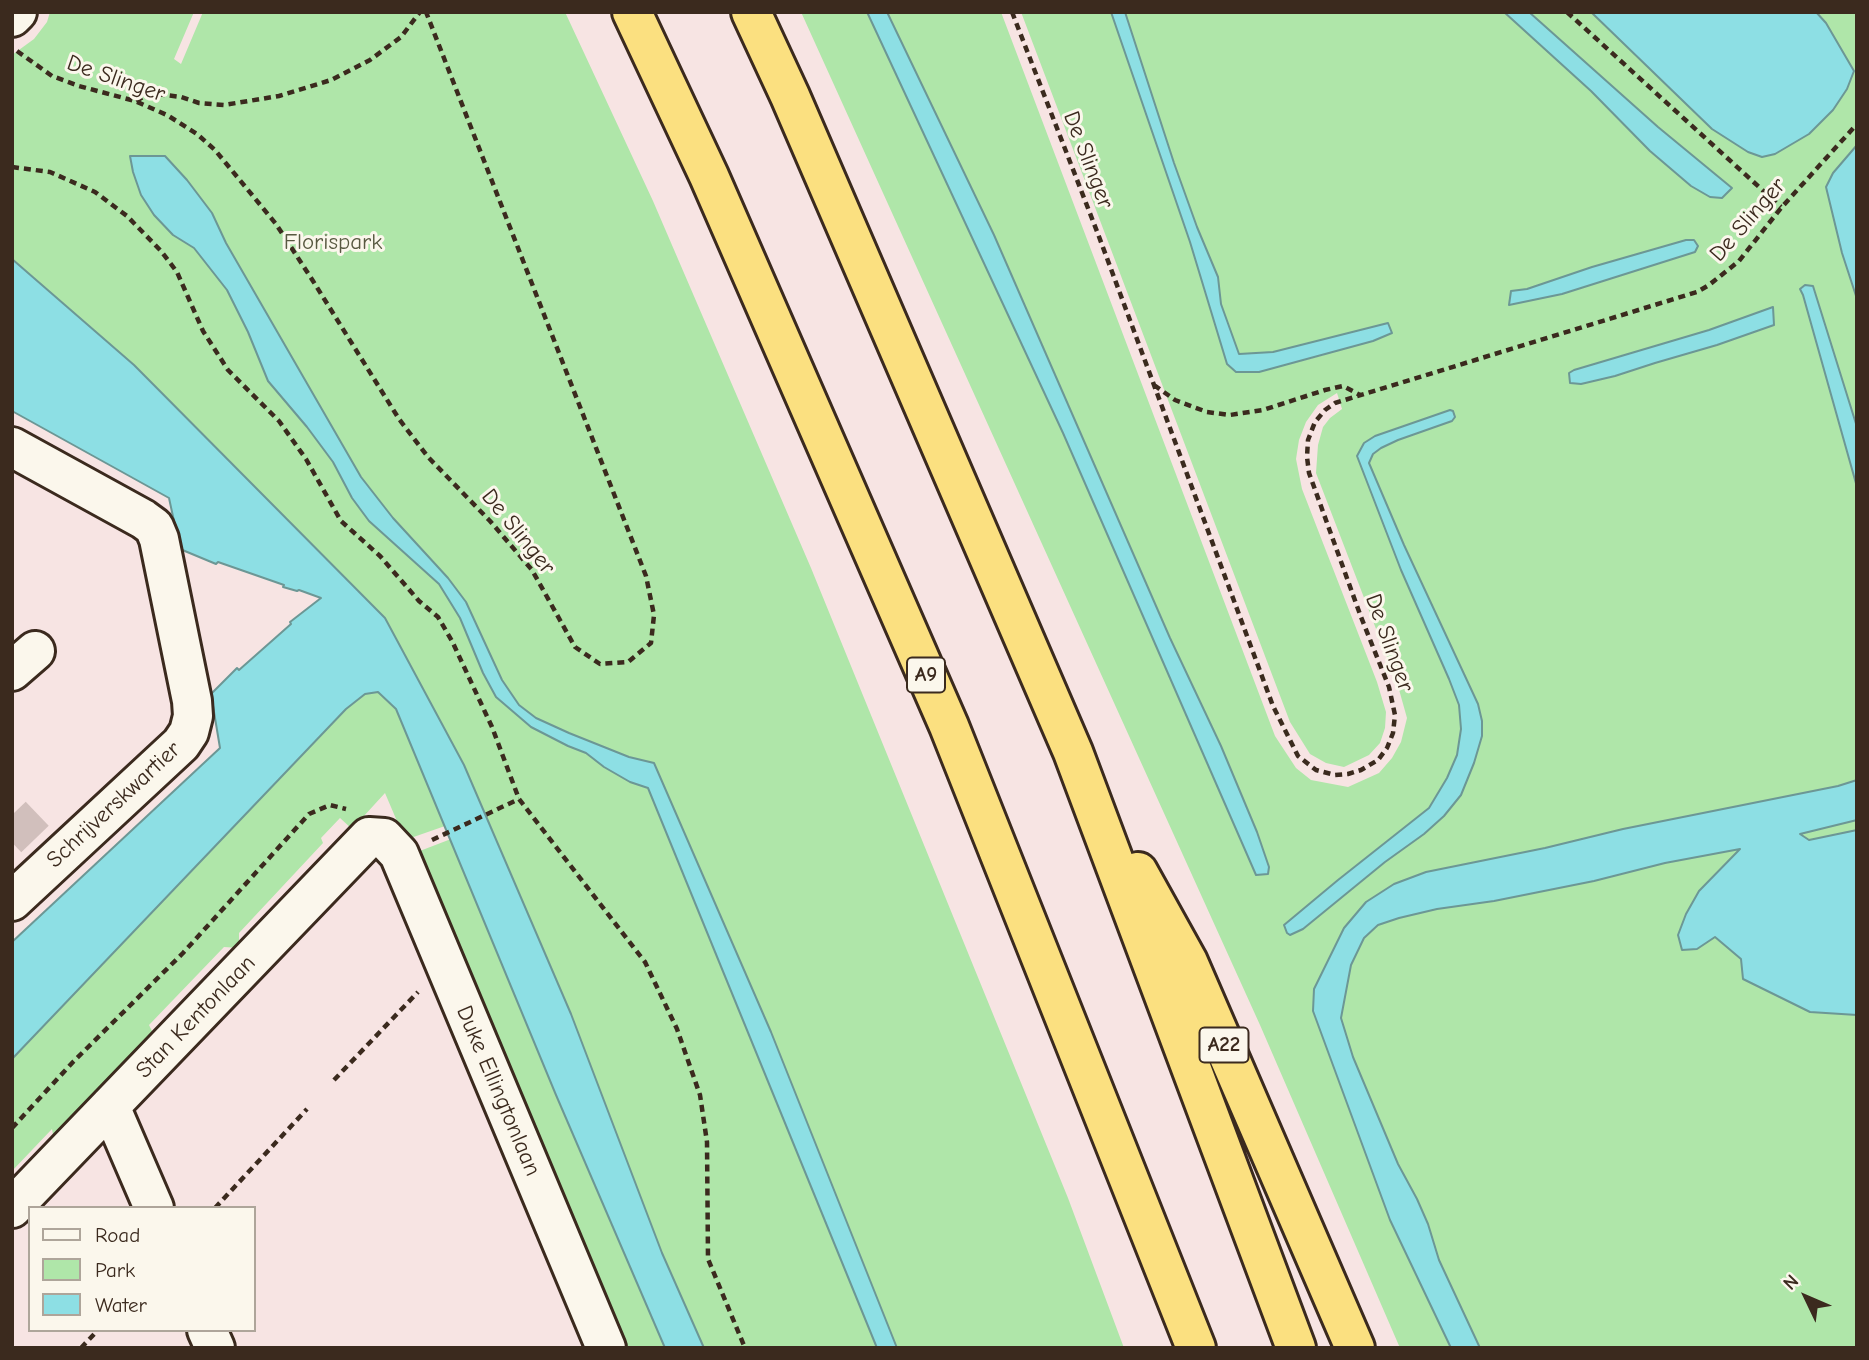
<!DOCTYPE html>
<style>
body{margin:0}
#map{position:relative;width:1869px;height:1360px;overflow:hidden;background:#f7e4e3;font-family:"Comic Neue",sans-serif}
canvas{display:block}
.frame{position:absolute;inset:0;border:14px solid #3b2a1e;pointer-events:none}
.legend{position:absolute;left:28px;top:1206px;width:228px;height:126px;box-sizing:border-box;background:#fbf7ec;border:2px solid #aea59a;margin:0;padding:9px 12px;list-style:none;font-size:21px;color:#3b2a1e}
.legend li{display:flex;align-items:center;gap:14px;height:35px}
.legend b{width:35px;border:2px solid #aea59a}
.north{position:absolute;left:1771px;top:1262px;width:70px;height:70px;-webkit-text-stroke:5px #fbf7ec;paint-order:stroke;rotate:314deg;font-size:19px;font-weight:700;line-height:28px;text-align:center;color:#3b2a1e}
.north::after{content:'';display:block;margin:auto;width:24px;height:32px;background:#3b2a1e;clip-path:polygon(50% 0,100% 100%,50% 72%,0 100%)}
</style>
<div id="map">
<canvas width="1869" height="1360"></canvas>
<div class="frame"></div>
<ul class="legend">
<li><b style="height:9px;background:#fbf7ec"></b>Road</li>
<li><b style="height:19px;background:#afe6a9"></b>Park</li>
<li><b style="height:19px;background:#8ddfe4"></b>Water</li>
</ul>
<div class="north">N</div>
</div>
<script>
const ctx = document.querySelector('canvas').getContext('2d');
ctx.lineJoin = 'round';
function paint(path, color) {
  ctx.fillStyle = color;
  ctx.fill(path, 'evenodd');
}
function toPath(rows) {
  const path = new Path2D();
  for (const r of rows) {
    path.moveTo(r[0], r[1]);
    for (let i = 2; i < r.length; i += 2) path.lineTo(r[i], r[i + 1]);
  }
  return path;
}
function stroke(path, color, width, dash) {
  ctx.strokeStyle = color;
  ctx.lineWidth = width;
  ctx.lineCap = dash ? 'butt' : 'round';
  ctx.setLineDash(dash || []);
  ctx.stroke(path);
}
function write(font, color, halo, rows, align = 'center') {
  ctx.font = font + ' "Comic Neue",sans-serif';
  ctx.lineWidth = 6;
  ctx.setLineDash([]);
  ctx.textBaseline = 'middle';
  ctx.strokeStyle = halo;
  ctx.fillStyle = color;
  for (const [text, x, y, turn = 0] of rows) {
    ctx.save();
    ctx.translate(x, y);
    ctx.rotate((+turn || 0) * Math.PI / 180);
    ctx.textAlign = isNaN(turn) ? turn : align;
    if (halo) ctx.strokeText(text, 0, 0);
    ctx.fillText(text, 0, 0);
    ctx.restore();
  }
}
paint(toPath([
 [50,12,194,12,174,59,181,64,203,12,565,12,653,201,811,568,1068,1198,1124,1348,897,1348,771,1032,648,788,877,1348,704,1348,662,1253,571,1014,464,765,385,618,134,365,12,259,12,55,34,39,47,22],
 [801,12,867,12,1063,433,1256,875,1269,866,1257,832,1221,746,1170,638,994,235,887,12,1001,12,1275,736,1296,768,1311,780,1348,787,1379,773,1392,758,1401,742,1407,718,1398,686,1316,473,1318,445,1323,427,1330,418,1342,409,1337,393,1318,405,1306,422,1299,440,1296,459,1302,489,1377,682,1386,712,1385,728,1380,743,1369,755,1344,767,1326,763,1310,754,1290,722,1021,12,1111,12,1190,242,1227,364,1236,372,1259,372,1324,355,1273,352,1239,354,1233,339,1124,12,1857,12,1857,1348,1461,1348,1426,1294,1451,1348,1400,1348,1260,1025],
 [1459,744,1461,795,1311,903,1429,808,1447,778,1457,755],
 [1313,1011,1417,1275,1390,1220],
 [378,692,396,709,445,826,405,840,385,793,352,829,340,818,321,838,323,843,239,933,239,948,224,947,149,1025,154,1035,54,1140,52,1129,12,1171,12,1059,346,709,365,694],
 [451,839,556,1095,665,1348,622,1348,412,854]
]), '#afe6a9');
const water = toPath([
 [867,12,887,12,994,235,1170,638,1221,746,1257,832,1269,867,1268,874,1256,875,1063,433,867,12],
 [1111,12,1125,12,1174,163,1197,227,1218,277,1221,304,1239,354,1273,352,1388,323,1392,333,1373,341,1259,372,1236,372,1227,364,1190,242,1111,12],
 [1504,12,1529,12,1658,127,1732,188,1722,198,1710,197,1691,186,1650,151,1591,91,1504,12],
 [1591,12,1816,12,1826,23,1854,71,1847,89,1833,110,1809,134,1775,154,1762,157,1748,152,1712,129,1591,12],
 [1857,145,1857,299,1842,253,1826,187,1833,173,1857,145],
 [130,156,165,156,187,180,212,213,226,243,361,477,393,518,448,578,466,602,502,680,519,705,536,718,569,733,629,757,654,763,771,1032,897,1348,877,1348,648,788,630,782,604,767,586,753,568,746,531,727,496,697,483,673,460,618,439,584,369,521,352,498,333,462,307,427,268,381,248,332,227,290,194,248,173,235,154,215,141,195,133,172,130,156],
 [1686,240,1694,240,1698,246,1695,252,1562,294,1509,305,1511,291,1527,289,1592,267,1686,240],
 [12,259,134,365,385,618,464,765,571,1014,662,1253,704,1348,665,1348,556,1095,396,709,378,692,365,694,346,709,12,1059,12,942,220,748,211,694,237,668,239,670,291,624,290,622,321,598,299,590,297,591,283,587,284,585,218,562,216,564,180,549,169,498,12,411,12,259],
 [1805,285,1813,286,1857,427,1857,487,1803,295,1800,289,1805,285],
 [1773,307,1774,325,1717,345,1655,363,1615,376,1581,384,1570,383,1569,373,1574,370,1709,330,1773,307],
 [1450,410,1453,411,1455,417,1452,421,1398,440,1381,448,1373,454,1369,463,1404,545,1478,704,1482,721,1482,736,1474,763,1461,795,1444,816,1424,834,1385,862,1303,929,1290,935,1287,933,1284,925,1338,880,1429,808,1447,778,1457,755,1461,729,1459,705,1449,679,1401,570,1357,456,1364,443,1375,436,1450,410],
 [1857,780,1857,820,1800,834,1809,840,1857,830,1857,1015,1810,1012,1743,979,1741,959,1715,937,1697,949,1682,950,1678,935,1686,914,1699,891,1740,849,1665,863,1594,881,1494,901,1437,909,1399,918,1378,925,1364,938,1351,965,1341,1018,1353,1057,1398,1164,1417,1199,1428,1224,1439,1260,1480,1348,1451,1348,1390,1220,1313,1011,1314,989,1344,928,1366,902,1394,884,1426,872,1545,848,1623,829,1838,786,1857,780]
]);
paint(water, '#8ddfe4');
stroke(water, '#6c9795', 2);
stroke(toPath([
 [12,815,35,839]
]), '#d1bfbc', 38, [38, 19]);
const minor = toPath([
 [12,17,17,12],
 [12,447,143,519,154,527,159,539,192,701,193,716,189,732,181,744,12,901],
 [12,671,35,651],
 [110,1106,154,1208],
 [12,1208,369,837,384,838,399,854,606,1348],
 [207,1330,215,1348]
]);
const highway = toPath([
 [632,12,709,176,949,726,1196,1348],
 [751,12,790,96,1073,752,1296,1348],
 [1138,872,1188,962,1355,1348]
]);
stroke(minor, '#3b2a1e', 44);
stroke(highway, '#3b2a1e', 44);
stroke(toPath([
 [1012,12,1098,234,1273,706,1298,756,1316,770,1335,775,1348,774,1361,770,1378,760,1387,748,1393,733,1395,715,1389,687,1361,617,1309,473,1307,457,1308,440,1315,422,1325,410,1335,403,1697,292,1709,285,1739,261,1781,208,1857,124],
 [1567,12,1781,207],
 [17,51,52,76,79,86,135,101,167,115,197,134,215,150,276,224,313,281,399,419,428,457,490,521,532,570,575,647,600,664,628,662,651,643,654,615,646,576,426,12],
 [136,101,150,93,181,97,199,103,224,105,279,96,331,80,370,60,401,37,420,12],
 [12,167,50,172,95,192,127,216,161,251,177,272,203,331,228,370,279,421,306,459,341,521,380,556,419,601,438,617,452,641,492,727,519,799,645,962,677,1029,700,1095,707,1142,708,1259,745,1348],
 [1154,385,1175,400,1207,412,1230,415,1263,410,1325,390,1343,386,1360,395],
 [432,840,519,799],
 [334,1080,418,992],
 [12,1128,73,1062,183,953,309,814,330,805,346,809],
 [215,1208,307,1109],
 [81,1348,98,1330]
]), '#3b2a1e', 4.5, [7, 5]);
stroke(minor, '#fbf7ec', 38);
stroke(highway, '#fbe080', 38);
for (const [x, y, w] of [
 [926,675,38],
 [1224,1045,49]
]) {
  const box = new Path2D();
  box.roundRect(x - w / 2, y - 17.5, w, 35, 5);
  ctx.fillStyle = '#fbf7ec';
  ctx.fill(box);
  stroke(box, '#3b2a1e', 2);
}
write('bold 21px', '#3b2a1e', null, [
 ["A9",926,675],
 ["A22",1224,1045]
]);
write('23px', '#3b2a1e', '#fbf7ec', [
 ["De Slinger",116,79,19],
 ["De Slinger",1088,160,69],
 ["De Slinger",1748,220,-49],
 ["De Slinger",518,532,51],
 ["De Slinger",1389,643,70],
 ["Schrijverskwartier",114,805,-43],
 ["Stan Kentonlaan",196,1017,-46],
 ["Duke Ellingtonlaan",498,1091,67]
]);
write('23px', '#585941', '#fbf7ec', [
 ["Florispark",333,242]
]);
</script>
